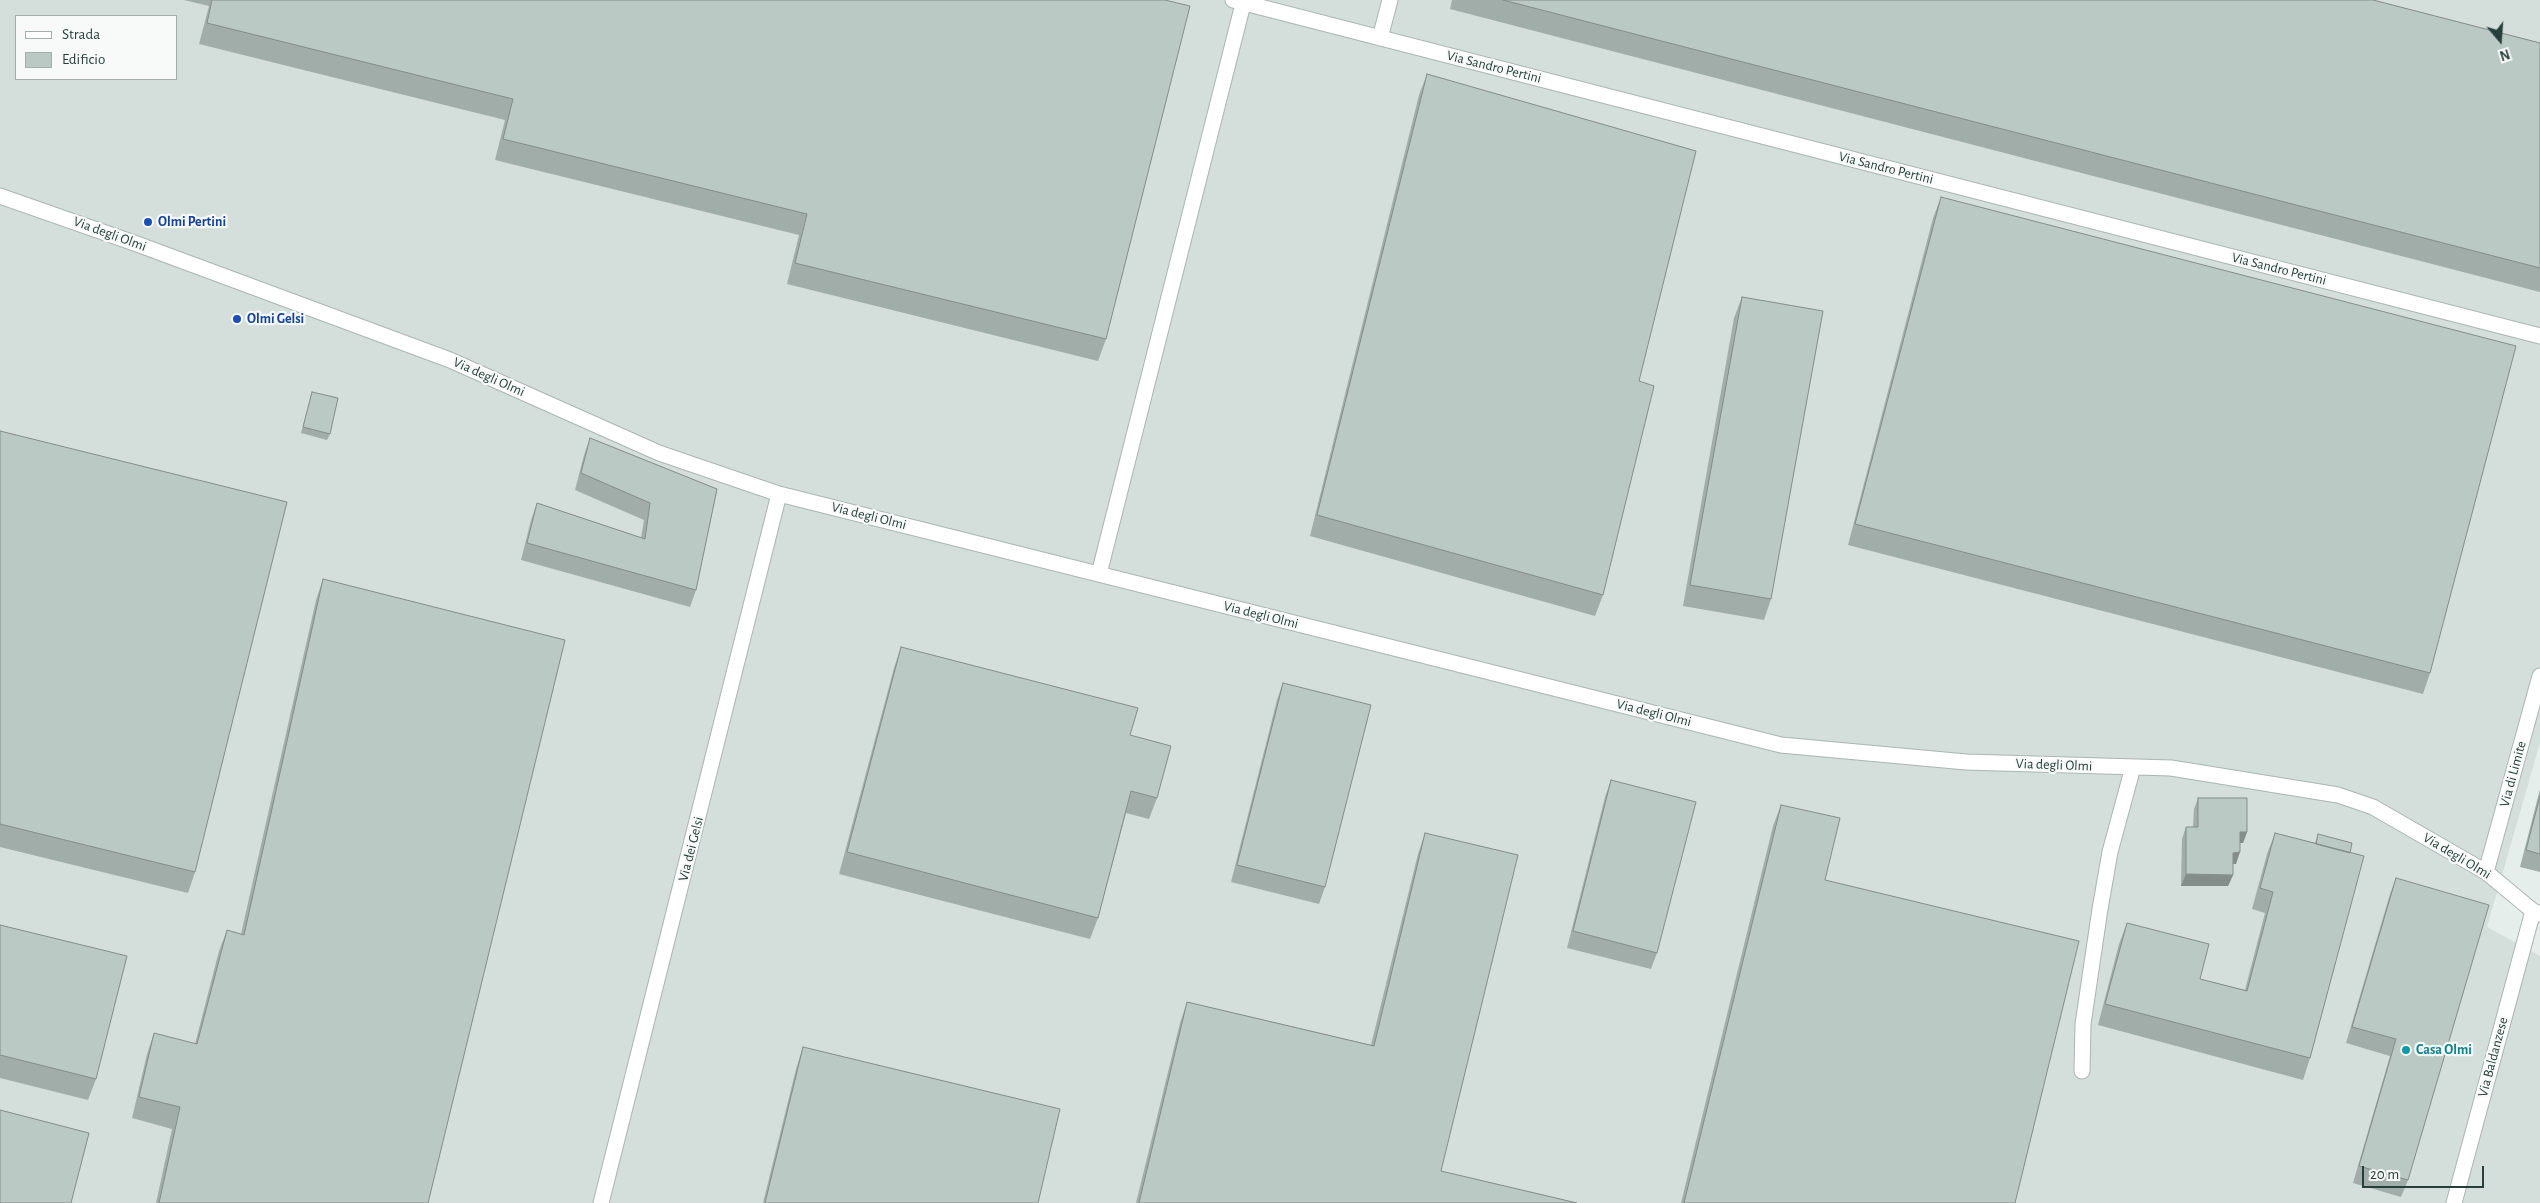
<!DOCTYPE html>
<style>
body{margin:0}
#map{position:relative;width:2540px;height:1203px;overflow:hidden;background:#e6eeeb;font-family:"Alegreya Sans",sans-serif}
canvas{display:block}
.legend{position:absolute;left:15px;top:15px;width:162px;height:65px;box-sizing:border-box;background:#f7faf9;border:1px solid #a3afad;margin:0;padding:6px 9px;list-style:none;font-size:15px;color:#263f3a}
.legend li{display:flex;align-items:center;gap:10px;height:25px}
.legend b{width:25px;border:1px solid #a3afad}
.north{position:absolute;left:2475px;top:15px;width:50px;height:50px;-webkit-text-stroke:4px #f7faf9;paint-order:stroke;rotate:162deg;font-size:14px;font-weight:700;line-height:20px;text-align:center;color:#263f3a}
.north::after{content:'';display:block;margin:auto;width:18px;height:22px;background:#263f3a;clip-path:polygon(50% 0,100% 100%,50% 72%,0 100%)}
.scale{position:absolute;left:2362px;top:1166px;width:122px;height:22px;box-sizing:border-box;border:2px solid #263f3a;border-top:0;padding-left:6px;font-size:15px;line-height:18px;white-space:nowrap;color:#263f3a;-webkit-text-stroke:4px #f7faf9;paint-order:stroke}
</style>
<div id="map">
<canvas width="2540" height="1203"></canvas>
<ul class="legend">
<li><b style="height:6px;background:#fff"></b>Strada</li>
<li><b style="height:14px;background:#bbc9c4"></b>Edificio</li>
</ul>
<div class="north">N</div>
<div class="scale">20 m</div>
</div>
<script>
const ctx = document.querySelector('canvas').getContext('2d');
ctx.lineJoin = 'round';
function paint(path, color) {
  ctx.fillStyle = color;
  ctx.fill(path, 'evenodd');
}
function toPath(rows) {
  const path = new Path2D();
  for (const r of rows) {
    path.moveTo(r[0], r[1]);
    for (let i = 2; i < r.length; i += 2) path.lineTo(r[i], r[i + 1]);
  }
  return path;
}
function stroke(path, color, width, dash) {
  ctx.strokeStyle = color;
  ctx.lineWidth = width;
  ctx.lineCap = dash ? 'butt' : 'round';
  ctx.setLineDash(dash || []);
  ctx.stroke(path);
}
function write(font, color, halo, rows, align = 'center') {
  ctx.font = font + ' "Alegreya Sans",sans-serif';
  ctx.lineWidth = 4.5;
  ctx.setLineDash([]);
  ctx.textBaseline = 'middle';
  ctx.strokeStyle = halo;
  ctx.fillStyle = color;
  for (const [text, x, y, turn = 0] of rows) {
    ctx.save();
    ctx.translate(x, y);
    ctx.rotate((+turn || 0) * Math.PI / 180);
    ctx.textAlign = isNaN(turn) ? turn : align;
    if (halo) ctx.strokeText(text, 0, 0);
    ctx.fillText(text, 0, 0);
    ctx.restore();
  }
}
paint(toPath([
 [0,0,2540,0,2540,743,2487,927,2540,956,2540,1203,0,1203],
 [16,16,176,16,176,79,16,79]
]), '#d4deda');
const minor = toPath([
 [1233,0,2540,336],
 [1380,38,1390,0],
 [0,196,137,244,450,360,659,453,779,494,1781,745,1966,762,2171,768,2338,795,2373,807,2486,872,2533,911,2540,914],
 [1099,574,1244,0],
 [2486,872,2540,676],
 [2082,1071,2083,1024,2100,909,2110,852,2133,767],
 [601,1203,779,494],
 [2454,1203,2533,911]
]);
stroke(minor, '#a9b6b2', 17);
stroke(minor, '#fff', 15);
paint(toPath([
 [184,0,1165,0,1106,339,1098,361,787,284,799,235,495,160,505,120,199,44,209,6],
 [1452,0,2373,0,2540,43,2540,292,1450,9],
 [1427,74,1639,381,1603,595,1595,616,1310,536,1419,95],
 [1941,197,2430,673,2423,694,1848,545,1933,218],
 [1742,297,1771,599,1764,620,1683,606,1734,318],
 [312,392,330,434,327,440,301,433],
 [0,431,195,872,188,893,0,847],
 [590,438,717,489,696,590,690,607,521,560,531,520,537,503,641,538,644,520,575,490,584,455],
 [323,579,428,1203,156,1203,172,1129,132,1118,147,1054,154,1033,195,1044,219,951,227,930,241,934,316,600],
 [901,647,1130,735,1157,798,1149,819,1126,813,1098,918,1090,939,839,874,894,668],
 [1283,683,1325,887,1319,904,1231,882,1277,700],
 [1611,780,1657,953,1651,969,1567,948,1605,797],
 [2540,789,2540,872,2520,867],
 [2198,798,2247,832,2243,843,2240,843,2236,864,2233,864,2233,875,2228,886,2181,886,2182,839,2186,827,2193,827,2194,809],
 [1781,805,1825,880,2015,1203,1681,1203,1773,826],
 [1425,833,1441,1171,1577,1203,1136,1203,1180,1023,1187,1002,1371,1045,1418,854],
 [2275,833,2315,843,2318,834,2350,853,2310,1058,2303,1080,2098,1025,2119,944,2127,923,2200,979,2245,990,2265,913,2252,909,2267,854],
 [2396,878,2408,1180,2401,1197,2353,1183,2390,1056,2346,1043,2390,894],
 [0,925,96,1079,88,1100,0,1078],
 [803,1047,1038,1203,763,1203,796,1069]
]), '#a1ada9');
paint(toPath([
 [2240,832,2247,832,2243,843,2236,843],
 [2240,852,2236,864,2228,864,2233,853],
 [2186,874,2233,875,2228,886,2181,886]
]), '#838d89');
const building = toPath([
 [212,0,1165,0,1190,6,1106,339,795,263,807,214,503,139,513,99,207,23,212,0],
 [1503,0,2373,0,2540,43,2540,268,1503,0],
 [1427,74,1696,151,1639,381,1654,386,1603,595,1317,515,1427,74],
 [1941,197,2516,346,2430,673,1855,524,1941,197],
 [1742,297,1823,311,1771,599,1690,585,1742,297],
 [312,392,338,398,330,434,303,427,312,392],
 [0,431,287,502,195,872,0,824,0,431],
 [590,438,717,489,696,590,527,543,537,503,645,539,650,503,581,473,590,438],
 [323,579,565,640,428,1203,159,1203,180,1107,139,1097,154,1033,197,1044,227,930,244,935,323,579],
 [901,647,1138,708,1130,735,1171,746,1157,798,1131,791,1098,918,847,852,901,647],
 [1283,683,1371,705,1325,887,1237,865,1283,683],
 [1611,780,1696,802,1657,953,1573,931,1611,780],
 [2540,796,2540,854,2526,850,2540,796],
 [2198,798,2247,798,2247,832,2240,832,2240,852,2233,853,2233,875,2186,874,2186,827,2198,827,2198,798],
 [1781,805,1840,818,1825,880,2079,941,2015,1203,1684,1203,1781,805],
 [1425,833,1518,855,1441,1171,1577,1203,1139,1203,1187,1002,1374,1046,1425,833],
 [2275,833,2364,856,2310,1058,2105,1004,2127,923,2209,944,2200,979,2247,991,2273,892,2260,888,2275,833],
 [2318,834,2352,843,2350,853,2316,844,2318,834],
 [2396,878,2489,905,2408,1180,2359,1166,2396,1039,2352,1027,2396,878],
 [0,925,127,956,96,1079,0,1055,0,925],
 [803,1047,1060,1109,1038,1203,765,1203,803,1047],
 [0,1110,89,1133,71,1203,0,1203,0,1110]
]);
paint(building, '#bbc9c4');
stroke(building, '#838d89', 1);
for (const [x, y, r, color] of [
 [148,222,5,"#1a4fb4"],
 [237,319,5,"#1a4fb4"],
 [2406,1050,5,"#0f9aa8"]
]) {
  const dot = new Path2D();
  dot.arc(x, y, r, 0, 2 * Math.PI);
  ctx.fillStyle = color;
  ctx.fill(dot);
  stroke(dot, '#f7faf9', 2);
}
write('14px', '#263f3a', '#f7faf9', [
 ["Via Sandro Pertini",1494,67,14],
 ["Via Sandro Pertini",1886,168,14],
 ["Via degli Olmi",110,234,20],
 ["Via Sandro Pertini",2279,269,14],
 ["Via degli Olmi",489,377,24],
 ["Via degli Olmi",869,516,14],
 ["Via degli Olmi",1261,615,14],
 ["Via degli Olmi",1654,713,14],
 ["Via degli Olmi",2054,765,2],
 ["Via di Limite",2513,774,-75],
 ["Via dei Gelsi",691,849,-76],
 ["Via degli Olmi",2457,856,31],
 ["Via Baldanzese",2493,1057,-75]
]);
write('bold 14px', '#164399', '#f7faf9', [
 ["Olmi Pertini",158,222],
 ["Olmi Gelsi",247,319]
], 'left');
write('bold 14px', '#0d838f', '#f7faf9', [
 ["Casa Olmi",2416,1050]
], 'left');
</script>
